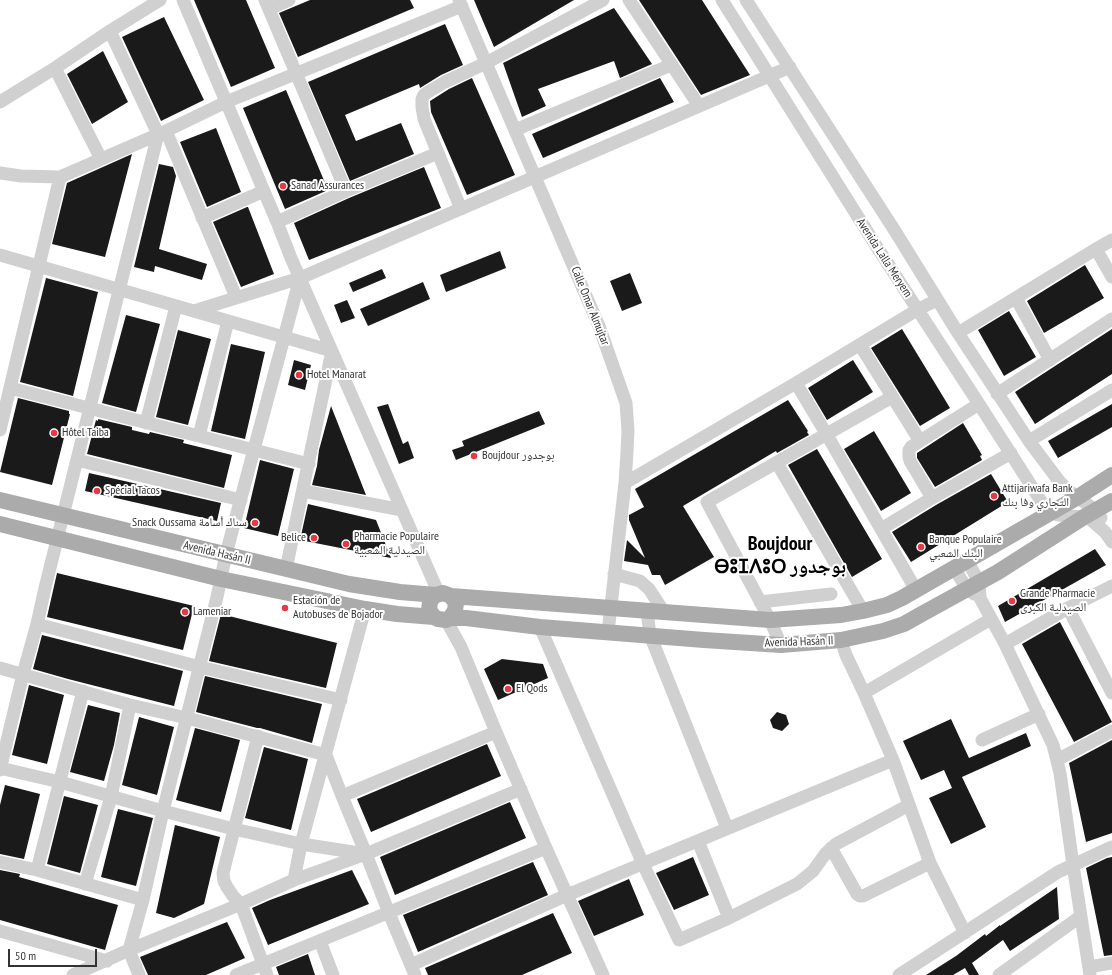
<!DOCTYPE html>
<meta charset="utf-8">
<style>
body{margin:0}
#map{position:relative;width:1112px;height:975px;overflow:hidden;background:#fff;font-family:"PT Sans Narrow",sans-serif}
canvas{display:block}
.scale{position:absolute;left:8px;top:949px;width:89px;height:18px;box-sizing:border-box;border:2px solid #333;border-top:0;padding-left:5px;font-size:12px;line-height:14px;white-space:nowrap;color:#333;-webkit-text-stroke:3px #fff;paint-order:stroke}
</style>
<div id="map">
<canvas width="1112" height="975"></canvas>
<div class="scale">50 m</div>
</div>
<script>
const ctx = document.querySelector('canvas').getContext('2d');
ctx.lineJoin = 'round';
function paint(path, color) {
  ctx.fillStyle = color;
  ctx.fill(path, 'evenodd');
}
function toPath(rows) {
  const path = new Path2D();
  for (const r of rows) {
    path.moveTo(r[0], r[1]);
    for (let i = 2; i < r.length; i += 2) path.lineTo(r[i], r[i + 1]);
  }
  return path;
}
function stroke(path, color, width, dash) {
  ctx.strokeStyle = color;
  ctx.lineWidth = width;
  ctx.lineCap = dash ? 'butt' : 'round';
  ctx.setLineDash(dash || []);
  ctx.stroke(path);
}
function write(font, color, halo, rows, align = 'center') {
  ctx.font = font + ' "PT Sans Narrow","Noto Naskh Arabic","Noto Sans Tifinagh",sans-serif';
  ctx.lineWidth = 4;
  ctx.setLineDash([]);
  ctx.textBaseline = 'middle';
  ctx.strokeStyle = halo;
  ctx.fillStyle = color;
  for (const [text, x, y, turn = 0] of rows) {
    ctx.save();
    ctx.translate(x, y);
    ctx.rotate((+turn || 0) * Math.PI / 180);
    ctx.textAlign = isNaN(turn) ? turn : align;
    if (halo) ctx.strokeText(text, 0, 0);
    ctx.fillText(text, 0, 0);
    ctx.restore();
  }
}
paint(toPath([
 [194,0,246,0,275,68,231,87],
 [310,0,410,0,414,8,298,57,279,13],
 [474,0,574,0,494,47],
 [639,0,702,0,750,75,701,95],
 [614,8,652,64,620,78,614,61,538,89,546,106,522,117,503,63],
 [164,17,204,100,161,121,122,37],
 [445,24,463,65,441,75,420,88,419,84,345,115,356,141,401,123,414,154,350,181,308,82],
 [103,51,128,102,92,124,67,74],
 [472,78,515,175,467,195,431,112,430,101,449,89],
 [660,78,674,102,543,158,532,134],
 [286,90,328,190,285,209,243,108],
 [216,128,241,192,207,207,180,142],
 [132,154,105,257,52,244,67,183],
 [159,164,173,167,176,176,159,249,207,264,202,280,155,266,154,272,134,267],
 [424,167,441,208,309,260,294,223,349,198],
 [247,207,248,207,274,274,241,287,213,222],
 [500,251,506,268,446,292,440,275],
 [1085,265,1104,298,1044,333,1027,301],
 [382,269,386,278,353,292,349,283],
 [630,273,642,303,622,311,610,281],
 [46,278,98,292,73,396,20,382],
 [423,282,430,299,368,326,360,309],
 [347,300,355,318,341,323,334,305],
 [1009,311,1036,357,1004,376,978,330],
 [126,315,160,324,136,412,102,403],
 [902,329,950,408,920,426,871,348],
 [1112,329,1112,374,1035,424,1015,392],
 [178,330,211,339,188,425,156,417],
 [231,344,265,352,245,439,211,431],
 [294,360,311,365,305,390,288,385],
 [853,360,873,392,827,420,808,388],
 [18,398,69,411,69,414,70,414,52,485,0,472],
 [788,400,808,431,807,432,809,435,777,453,776,451,683,506,714,557,665,585,660,575,652,575,648,565,624,561,627,540,645,558,629,520,629,515,644,507,635,489],
 [388,404,403,444,408,441,414,458,399,464,377,407],
 [1112,404,1112,427,1058,458,1048,441],
 [331,406,366,495,312,485,317,466,319,450],
 [539,411,545,424,456,460,452,450,464,446,462,441],
 [98,419,132,427,132,430,149,434,150,432,184,440,183,443,232,455,224,488,87,454,96,420,98,421],
 [963,423,982,455,980,456,982,460,935,487,917,458,917,453],
 [874,431,911,493,881,511,844,449],
 [817,449,882,559,852,577,788,465],
 [260,460,294,469,278,536,244,528],
 [89,473,164,490,221,503,217,521,85,491],
 [991,474,1008,502,911,562,892,532,936,505],
 [308,504,376,520,391,558,300,540],
 [1095,549,1106,565,1005,622,998,606],
 [57,573,194,606,183,650,47,617],
 [221,614,337,643,326,688,209,661],
 [1060,622,1112,722,1074,742,1022,644],
 [42,635,183,671,174,706,68,679,33,669],
 [502,659,543,664,548,678,498,700,484,669],
 [205,676,322,704,312,743,260,728,257,728,196,712],
 [29,685,64,695,47,764,12,755],
 [88,705,120,713,114,745,104,781,70,772],
 [777,712,786,715,789,724,782,731,773,728,770,720],
 [139,717,174,727,157,795,122,785],
 [951,719,969,758,1026,733,1031,746,962,777,986,827,951,844,929,798,952,788,944,770,921,780,903,741],
 [195,728,240,740,221,812,176,800],
 [1112,740,1112,833,1086,842,1069,763],
 [487,744,501,776,371,832,357,799],
 [264,747,308,759,291,830,245,818],
 [5,785,40,794,24,859,0,854,0,805],
 [64,796,98,805,80,873,47,864],
 [510,802,526,838,395,895,380,857],
 [118,809,153,818,136,886,101,877],
 [175,825,220,837,204,904,174,918,156,913],
 [693,857,709,895,674,910,656,873],
 [1112,857,1112,955,1104,956,1086,868,1107,858],
 [533,862,548,895,418,952,403,915],
 [0,870,20,874,19,877,118,905,105,950,0,920],
 [352,870,369,904,268,945,252,908,270,900],
 [629,879,644,915,594,936,578,901],
 [1057,887,1059,919,1010,951,1003,940,972,963,979,975,969,975,965,968,953,975,926,975,956,956,985,934,986,936,1000,925,1000,926],
 [553,913,572,953,522,975,428,975,425,968],
 [227,922,245,958,206,975,148,975,140,957],
 [308,954,315,975,279,975,276,967]
]), '#1a1a1a');
stroke(toPath([
 [183,0,277,222,291,258,439,594],
 [265,0,346,191],
 [459,0,599,326,626,403,628,430,627,452,625,483,608,632],
 [629,0,699,106],
 [722,0,875,244,979,404,1041,501,1051,512,1058,515,1084,517,1090,519,1105,532,1112,542],
 [746,0,895,231,958,333,1029,441,1059,481,1068,490,1095,510,1101,518],
 [269,9,289,0],
 [55,68,101,159],
 [0,102,55,68,110,31,160,0],
 [515,130,671,65],
 [166,131,236,297],
 [0,173,21,176,60,177,166,131,226,102,462,6],
 [461,209,424,119,422,107,422,99,424,95,428,92,445,82,486,63,603,0],
 [202,218,264,191],
 [277,222,346,191,438,153],
 [1096,249,1112,277],
 [0,255,332,351,286,569],
 [1016,298,1050,360],
 [194,311,300,278,790,67],
 [958,333,1096,249,1112,240],
 [860,345,920,441],
 [796,383,827,435,916,590],
 [10,388,309,464],
 [997,394,1112,319],
 [146,423,176,306],
 [0,430,60,177],
 [199,436,228,321],
 [1029,441,1112,390],
 [77,460,241,500],
 [777,463,863,611],
 [625,483,796,383,917,310,937,300],
 [303,491,402,510],
 [932,498,910,461,909,457,909,450,911,447,920,441,979,404],
 [881,529,932,498,1011,453],
 [967,560,979,582,980,598,1005,644,1053,745,1060,773,1073,865,1090,975],
 [954,568,967,589,974,594],
 [614,574,640,581,649,589,664,612],
 [760,602,831,594],
 [1068,608,1112,693],
 [647,611,650,635,727,828],
 [446,620,461,647,496,732,546,848,603,975],
 [37,624,200,667,341,700],
 [540,627,643,864,679,940,729,918,797,884,813,871,826,853,836,844,909,805],
 [841,640,846,655,864,693,893,760,930,863,965,933],
 [1005,644,1068,608,1112,586],
 [781,645,770,620,707,502,892,397],
 [0,668,130,705,187,718,326,755],
 [864,693,991,619],
 [258,736,223,873,224,881,227,887,233,896,241,904,267,975],
 [982,740,1039,714],
 [326,755,342,796,366,854,389,913,415,975],
 [1057,760,1112,731],
 [0,768,60,782,163,811,234,829,301,844,366,854,521,789],
 [0,770,23,674,37,624,45,588,158,134,110,31],
 [342,796,496,732],
 [698,841,729,918],
 [831,848,857,894,860,896,863,896,930,863],
 [0,862,37,870,143,900],
 [37,870,83,691],
 [294,880,301,844,365,609],
 [85,884,111,797,130,705],
 [0,931,107,961],
 [320,941,333,975],
 [411,965,567,895,893,760],
 [1089,967,1112,963],
 [73,975,129,950,241,904,294,880,366,854],
 [139,975,129,950,143,900,163,811,217,597,226,554,300,278],
 [236,975,546,848],
 [899,975,1058,872,1112,847],
 [999,975,1081,916]
]), '#d0d0d0', 13);
stroke(toPath([
 [0,500,349,584,400,592,436,595],
 [0,524,221,579,365,609,397,614,434,617,438,619,446,620,450,618,455,611,456,603,451,596,443,593,436,595,432,598,430,602,429,610,434,617],
 [451,596,770,620,841,615,863,611,887,605,902,598,1078,497,1112,475],
 [450,618,466,618,540,627,704,640,781,645,841,640,883,631,904,624,920,615,998,572,1084,517,1112,501]
]), '#ababab', 16);
for (const [x, y, r, color] of [
 [283,186,4,"#e63946"],
 [299,375,4,"#e63946"],
 [54,433,4,"#e63946"],
 [474,456,4,"#e63946"],
 [97,491,4,"#e63946"],
 [994,496,4,"#e63946"],
 [255,523,4,"#e63946"],
 [314,538,4,"#e63946"],
 [346,544,4,"#e63946"],
 [921,547,4,"#e63946"],
 [1012,601,4,"#e63946"],
 [285,608,4,"#e63946"],
 [185,612,4,"#e63946"],
 [508,689,4,"#e63946"]
]) {
  const dot = new Path2D();
  dot.arc(x, y, r, 0, 2 * Math.PI);
  ctx.fillStyle = color;
  ctx.fill(dot);
  stroke(dot, '#fff', 1.5);
}
write('12px', '#333', '#fff', [
 ["Sanad Assurances",291,186],
 ["Hotel Manarat",307,375],
 ["Hôtel Taiba",62,433],
 ["Boujdour بوجدور",482,456],
 ["Attijariwafa Bank",1002,489],
 ["التجاري وفا بنك",1002,503],
 ["Spécial Tacos",105,491],
 ["Snack Oussama سناك أسامة",247,523,"right"],
 ["Pharmacie Populaire",354,537],
 ["الصيدلية الشعبية",354,551],
 ["Belice",306,538,"right"],
 ["Banque Populaire",929,540],
 ["البنك الشعبي",929,554],
 ["Grande Pharmacie",1020,594],
 ["الصيدلية الكبرى",1020,608],
 ["Estación de",293,601],
 ["Autobuses de Bojador",293,615],
 ["Lameniar",193,612],
 ["El Qods",516,689]
], 'left');
write('12px', '#333', '#fff', [
 ["Avenida Lalla Meryem",884,258,57],
 ["Calle Omar Almujtar",590,306,68],
 ["Avenida Hasán II",217,553,13],
 ["Avenida Hasán II",799,642,-2]
]);
write('bold 20px', '#000', '#fff', [
 ["Boujdour",780,544],
 ["ⴱⵓⵊⴷⵓⵔ بوجدور",780,567]
]);
</script>
